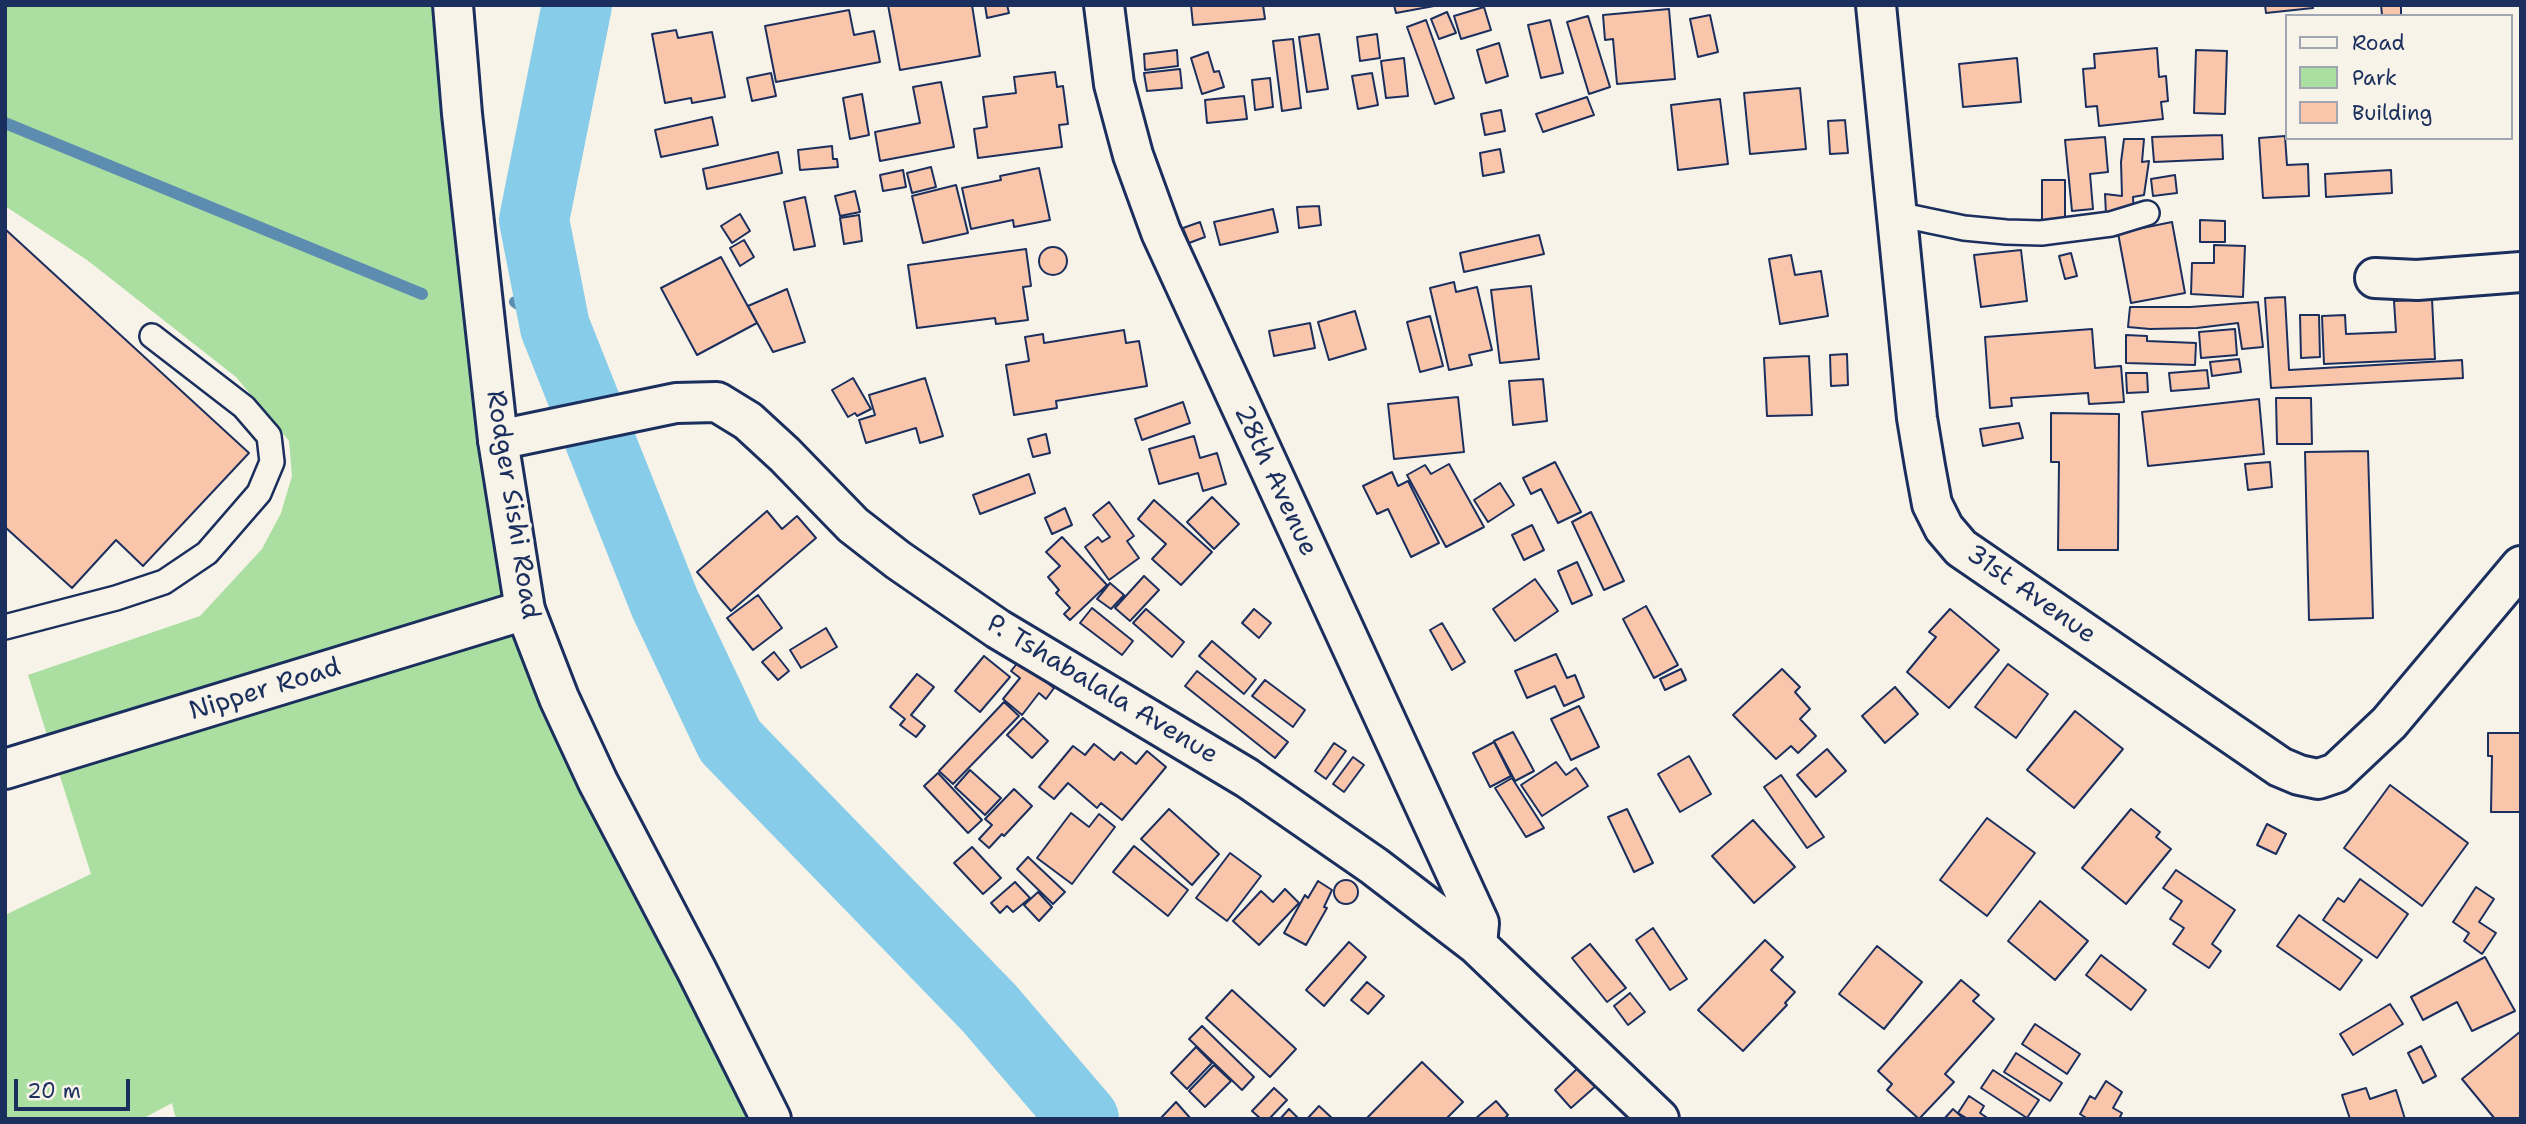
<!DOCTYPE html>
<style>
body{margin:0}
#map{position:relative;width:2526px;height:1124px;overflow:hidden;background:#f7f3e8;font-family:"Shantell Sans",sans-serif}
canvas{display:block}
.frame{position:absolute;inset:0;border:7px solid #1b2f5e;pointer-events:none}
.legend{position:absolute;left:2285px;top:14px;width:228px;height:126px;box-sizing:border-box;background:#f7f3e8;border:2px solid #9fa5b1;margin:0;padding:9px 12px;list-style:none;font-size:21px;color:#1b2f5e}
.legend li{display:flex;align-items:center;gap:14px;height:35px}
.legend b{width:35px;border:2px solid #9fa5b1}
.scale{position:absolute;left:14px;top:1079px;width:116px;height:32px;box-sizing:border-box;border:4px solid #1b2f5e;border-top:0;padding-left:9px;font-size:21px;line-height:24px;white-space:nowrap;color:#1b2f5e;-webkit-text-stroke:5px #f7f3e8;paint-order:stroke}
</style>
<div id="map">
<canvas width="2526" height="1124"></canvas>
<div class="frame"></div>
<ul class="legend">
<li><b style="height:9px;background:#f7f3e8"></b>Road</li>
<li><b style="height:19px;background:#abdfa1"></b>Park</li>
<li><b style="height:19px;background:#f9c5ab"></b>Building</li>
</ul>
<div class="scale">20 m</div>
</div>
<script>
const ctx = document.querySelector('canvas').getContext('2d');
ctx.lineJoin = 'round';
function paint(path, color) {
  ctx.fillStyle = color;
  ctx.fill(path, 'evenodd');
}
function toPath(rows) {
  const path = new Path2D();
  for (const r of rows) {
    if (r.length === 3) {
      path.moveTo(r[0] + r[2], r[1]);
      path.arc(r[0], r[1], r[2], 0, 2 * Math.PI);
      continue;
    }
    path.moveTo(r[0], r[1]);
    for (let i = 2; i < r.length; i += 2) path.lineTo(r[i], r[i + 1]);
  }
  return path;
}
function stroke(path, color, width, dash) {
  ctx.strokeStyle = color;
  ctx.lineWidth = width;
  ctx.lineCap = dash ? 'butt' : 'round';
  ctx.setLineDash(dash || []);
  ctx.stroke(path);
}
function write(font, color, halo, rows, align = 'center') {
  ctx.font = font + ' "Shantell Sans",sans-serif';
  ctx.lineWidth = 7;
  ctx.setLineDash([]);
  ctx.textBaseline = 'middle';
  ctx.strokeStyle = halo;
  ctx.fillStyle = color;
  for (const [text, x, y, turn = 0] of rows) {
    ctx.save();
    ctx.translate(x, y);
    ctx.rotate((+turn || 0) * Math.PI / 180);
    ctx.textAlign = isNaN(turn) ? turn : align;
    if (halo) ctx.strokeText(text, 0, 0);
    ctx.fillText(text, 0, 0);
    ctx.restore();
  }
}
paint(toPath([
 [5,5,452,5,519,606,770,1119,176,1119,172,1103,142,1119,5,1119,5,915,91,874,28,675,200,616,262,549,281,513,292,476,289,441,236,377,87,260,5,206]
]), '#abdfa1');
stroke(toPath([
 [5,123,422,294],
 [515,302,555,327]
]), '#5c8db1', 12);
stroke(toPath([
 [577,5,534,220,555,327,665,604,730,741,989,1008,1084,1119]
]), '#87cce9', 70);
const building = toPath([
 [888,5,972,5,980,56,900,70,888,5],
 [985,5,1007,5,1009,13,987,18,985,5],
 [1191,5,1263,5,1265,19,1193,25,1191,5],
 [1394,5,1434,5,1434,6,1396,13,1394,5],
 [2265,5,2312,5,2313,8,2266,13,2265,5],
 [2381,5,2401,5,2401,15,2382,15,2381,5],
 [1484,7,1491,30,1461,39,1454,16,1484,7],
 [1669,9,1675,79,1617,84,1613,39,1605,40,1603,15,1669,9],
 [849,10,854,35,874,31,880,62,776,82,765,26,849,10],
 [1447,12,1456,33,1439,39,1431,19,1447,12],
 [1710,15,1718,52,1698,57,1690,19,1710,15],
 [1588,16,1610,87,1589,94,1567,22,1588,16],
 [1426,20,1454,98,1435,104,1407,27,1426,20],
 [1550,20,1563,73,1541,78,1528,25,1550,20],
 [676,30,678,38,712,32,725,97,692,103,691,98,665,103,652,34,676,30],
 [1319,34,1328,89,1307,92,1299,37,1319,34],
 [1377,34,1380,58,1360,61,1357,37,1377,34],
 [1293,39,1301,108,1282,111,1273,41,1293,39],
 [1499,43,1508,76,1486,83,1477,50,1499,43],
 [2157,48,2159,77,2166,76,2168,101,2161,102,2163,119,2099,126,2097,106,2086,107,2083,69,2095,68,2094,54,2157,48],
 [1177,50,1178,66,1145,70,1144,54,1177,50],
 [2196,50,2227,51,2225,114,2194,113,2196,50],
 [1208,52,1214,72,1219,71,1224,87,1202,94,1191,58,1208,52],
 [1404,58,1408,96,1386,98,1381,61,1404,58],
 [2017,58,2021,102,1963,107,1959,64,2017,58],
 [1180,69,1182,88,1147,91,1144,73,1180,69],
 [1055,72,1057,87,1063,86,1068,124,1059,125,1062,147,978,158,974,129,987,127,983,97,1016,93,1014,77,1055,72],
 [771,73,776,96,752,101,747,78,771,73],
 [1372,73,1378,105,1358,109,1352,76,1372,73],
 [1270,78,1273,107,1255,110,1252,80,1270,78],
 [941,82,954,147,880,161,875,132,920,123,913,87,941,82],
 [1800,88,1806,149,1750,154,1744,93,1800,88],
 [862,94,869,135,850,139,843,98,862,94],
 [1244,96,1247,119,1207,123,1205,100,1244,96],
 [1587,97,1594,115,1543,132,1536,114,1587,97],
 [1720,99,1728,164,1678,170,1671,105,1720,99],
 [1501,110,1505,131,1485,135,1481,114,1501,110],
 [712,117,718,145,661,157,655,130,712,117],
 [1845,120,1848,153,1830,154,1828,121,1845,120],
 [2222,135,2223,159,2154,162,2152,137,2222,135],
 [2285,136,2287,165,2308,164,2309,196,2263,198,2259,138,2285,136],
 [2105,137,2108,172,2090,174,2093,209,2072,211,2065,140,2105,137],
 [2124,139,2144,139,2142,162,2149,161,2144,195,2133,197,2134,214,2106,214,2105,194,2122,196,2121,162,2124,139],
 [832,146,833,159,837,159,838,167,800,170,798,150,832,146],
 [1500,149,1504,172,1483,176,1480,153,1500,149],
 [778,152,782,173,707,189,703,169,778,152],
 [931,167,936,187,912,193,907,173,931,167],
 [1039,168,1050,220,1014,227,1013,220,971,229,962,188,1001,180,1000,176,1039,168],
 [903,170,906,187,883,191,880,175,903,170],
 [2391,170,2392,193,2326,197,2325,174,2391,170],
 [2175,175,2177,193,2153,196,2151,179,2175,175],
 [2042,180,2065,180,2065,222,2042,223,2042,180],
 [956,185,968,233,923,243,912,196,956,185],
 [855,191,860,212,840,216,835,196,855,191],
 [805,197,815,246,794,250,784,202,805,197],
 [1319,206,1321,225,1299,228,1297,207,1319,206],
 [1273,209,1278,232,1220,245,1214,222,1273,209],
 [740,214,750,231,732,243,721,226,740,214],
 [859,215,862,241,844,244,840,218,859,215],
 [2200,220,2225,221,2225,242,2200,242,2200,220],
 [1200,222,1205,237,1189,243,1183,228,1200,222],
 [2172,222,2185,293,2131,303,2118,233,2172,222],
 [5,229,249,453,143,566,116,540,72,588,5,527,5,229],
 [1539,235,1544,254,1464,272,1460,253,1539,235],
 [744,240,754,257,740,266,730,248,744,240],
 [2214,245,2245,246,2243,297,2191,294,2192,263,2214,263,2214,245],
 [1053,261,14],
 [1026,249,1031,286,1023,287,1028,320,996,324,995,318,917,328,908,265,1026,249],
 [2021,250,2027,301,1981,307,1974,255,2021,250],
 [2071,253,2077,276,2065,279,2059,256,2071,253],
 [1791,255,1795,275,1821,271,1828,316,1780,324,1769,259,1791,255],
 [721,257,757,323,697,355,661,288,721,257],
 [1454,282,1456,292,1477,287,1492,350,1469,355,1472,365,1449,370,1430,288,1454,282],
 [1531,286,1539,359,1500,363,1491,290,1531,286],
 [787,289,805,342,773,352,748,306,787,289],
 [2285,297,2289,370,2462,360,2463,378,2271,388,2265,298,2285,297],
 [2432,299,2435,359,2324,364,2322,316,2345,315,2346,334,2396,332,2394,301,2432,299],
 [2258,302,2263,347,2242,349,2238,323,2197,328,2150,329,2128,327,2130,307,2190,307,2258,302],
 [1355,311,1366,349,1329,360,1318,322,1355,311],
 [2300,315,2319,315,2320,357,2301,358,2300,315],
 [1430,316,1443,366,1420,372,1407,322,1430,316],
 [1310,323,1315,348,1274,356,1269,331,1310,323],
 [2092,329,2095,368,2121,366,2124,402,2089,404,2088,393,2011,398,2012,406,1990,408,1985,337,2092,329],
 [2235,329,2237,355,2201,358,2199,332,2235,329],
 [1124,330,1126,343,1139,341,1147,386,1056,401,1057,408,1014,415,1006,365,1029,361,1025,337,1043,334,1044,343,1124,330],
 [2126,335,2147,336,2147,341,2196,343,2195,365,2126,363,2126,335],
 [1847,354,1848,385,1831,386,1830,355,1847,354],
 [1809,356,1812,415,1767,416,1764,358,1809,356],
 [2239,359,2241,372,2212,376,2210,362,2239,359],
 [2207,370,2209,388,2171,391,2169,373,2207,370],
 [2126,373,2147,373,2148,392,2127,393,2126,373],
 [853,378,871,409,857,416,855,413,848,417,832,390,853,378],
 [925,378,943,436,920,443,916,428,866,443,859,420,875,415,869,395,925,378],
 [1543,379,1547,421,1513,425,1509,381,1543,379],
 [1458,397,1464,452,1394,459,1388,404,1458,397],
 [2276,398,2311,398,2312,444,2277,444,2276,398],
 [2259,399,2264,454,2148,466,2142,412,2259,399],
 [1183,402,1190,423,1142,440,1135,419,1183,402],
 [2051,413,2119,414,2118,550,2058,550,2059,462,2051,462,2051,413],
 [2019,423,2023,438,1983,446,1980,429,2019,423],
 [1046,434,1050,453,1033,457,1028,439,1046,434],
 [1194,436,1200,458,1217,453,1226,484,1203,491,1198,473,1159,484,1149,449,1194,436],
 [2368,451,2373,618,2309,620,2305,452,2368,451],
 [1555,462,1581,512,1558,523,1541,489,1531,494,1523,478,1555,462],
 [2270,462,2272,487,2248,490,2245,464,2270,462],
 [1449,464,1484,527,1446,547,1407,475,1425,465,1431,474,1449,464],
 [1392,472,1398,486,1408,481,1439,543,1411,557,1388,509,1377,514,1363,486,1392,472],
 [1029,474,1035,493,980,514,973,495,1029,474],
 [1500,483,1514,505,1488,522,1474,500,1500,483],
 [1212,497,1239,524,1214,549,1187,522,1212,497],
 [1154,500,1212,552,1181,585,1152,559,1166,544,1138,519,1154,500],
 [1109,502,1134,536,1127,541,1139,558,1109,580,1085,547,1098,537,1102,542,1110,537,1093,515,1109,502],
 [1065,508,1072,525,1052,534,1045,518,1065,508],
 [767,511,782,529,797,516,816,538,731,611,697,572,767,511],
 [1591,512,1624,581,1604,590,1572,522,1591,512],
 [1532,525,1544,550,1524,560,1512,535,1532,525],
 [1062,537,1107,585,1070,620,1064,614,1070,608,1056,593,1059,590,1048,577,1060,566,1046,552,1062,537],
 [1577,562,1592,595,1572,604,1558,571,1577,562],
 [1144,576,1159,590,1130,621,1115,608,1144,576],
 [1535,579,1558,611,1515,641,1493,609,1535,579],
 [1110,583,1124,595,1111,609,1097,599,1110,583],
 [758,595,782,628,753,650,727,618,758,595],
 [1646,606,1678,665,1654,678,1623,619,1646,606],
 [1092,608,1133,641,1122,655,1080,623,1092,608],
 [1146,609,1184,642,1172,657,1133,623,1146,609],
 [1254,609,1271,623,1259,638,1242,623,1254,609],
 [1950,609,1999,650,1949,708,1907,672,1936,637,1929,632,1950,609],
 [1442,623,1465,662,1452,670,1430,630,1442,623],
 [826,628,837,647,801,668,790,650,826,628],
 [1212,641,1256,679,1244,694,1199,656,1212,641],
 [774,652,789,671,778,680,762,662,774,652],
 [1556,654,1567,678,1575,675,1584,697,1564,706,1555,686,1527,698,1515,671,1556,654],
 [984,656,1010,677,980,712,955,691,984,656],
 [1019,661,1054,688,1046,699,1039,693,1022,715,1003,699,1020,678,1011,671,1019,661],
 [2008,664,2048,694,2016,738,1975,707,2008,664],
 [1681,669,1686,680,1665,690,1660,679,1681,669],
 [1782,669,1800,687,1795,692,1810,709,1800,719,1816,736,1798,753,1791,746,1776,759,1733,715,1782,669],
 [1197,671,1288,742,1275,758,1185,686,1197,671],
 [917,674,934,687,911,715,925,726,916,737,900,725,905,719,890,707,917,674],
 [1265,680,1305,710,1293,727,1252,696,1265,680],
 [1895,687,1918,714,1885,743,1862,716,1895,687],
 [1004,702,1019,716,953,784,939,771,1004,702],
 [1579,706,1599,747,1571,760,1551,719,1579,706],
 [2075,711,2123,749,2074,808,2027,770,2075,711],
 [1023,718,1048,741,1032,758,1007,735,1023,718],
 [1513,732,1534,771,1515,781,1494,741,1513,732],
 [2488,733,2521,733,2521,812,2491,812,2492,756,2488,756,2488,733],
 [1494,742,1511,776,1490,787,1473,753,1494,742],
 [1334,743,1346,751,1326,779,1315,771,1334,743],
 [1094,744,1114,760,1121,752,1136,764,1147,751,1166,767,1122,820,1101,803,1097,808,1068,783,1054,799,1039,787,1073,746,1085,755,1094,744],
 [1827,749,1846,771,1816,797,1797,775,1827,749],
 [1689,756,1711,794,1680,812,1658,774,1689,756],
 [1353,757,1364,765,1344,792,1333,784,1353,757],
 [1556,762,1566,775,1576,768,1588,786,1542,816,1521,785,1556,762],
 [970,770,1001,798,985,815,955,787,970,770],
 [938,773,982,820,968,833,924,786,938,773],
 [1781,775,1824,837,1807,848,1764,787,1781,775],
 [1512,778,1544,828,1526,837,1495,788,1512,778],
 [2390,785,2468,843,2422,906,2344,848,2390,785],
 [1014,789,1032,806,1004,836,1002,834,989,848,979,839,992,825,985,819,1014,789],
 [1169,809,1219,854,1192,885,1141,839,1169,809],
 [1627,809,1653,863,1634,872,1608,817,1627,809],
 [2131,809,2160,832,2156,837,2171,849,2126,904,2082,868,2131,809],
 [1071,813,1089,827,1099,814,1115,827,1072,884,1037,858,1071,813],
 [1987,818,2035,853,1987,916,1940,880,1987,818],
 [1753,820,1795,867,1754,903,1712,856,1753,820],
 [2267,824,2286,834,2276,854,2257,845,2267,824],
 [1134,846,1188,890,1168,916,1113,872,1134,846],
 [972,847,1001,878,983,894,954,863,972,847],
 [1230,853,1261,876,1227,921,1196,898,1230,853],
 [1028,857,1065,892,1053,904,1017,869,1028,857],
 [2176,870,2235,910,2212,944,2221,951,2209,968,2173,944,2184,928,2170,919,2182,901,2163,888,2176,870],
 [2360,879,2408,914,2377,958,2323,920,2338,898,2344,902,2360,879],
 [1346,892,12],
 [1318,881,1332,890,1324,907,1327,908,1306,945,1284,933,1305,895,1308,898,1318,881],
 [1015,882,1030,898,1013,912,1007,906,1000,913,991,903,1015,882],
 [2476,887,2494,899,2479,922,2496,933,2482,954,2464,941,2469,933,2453,922,2476,887],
 [1285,889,1299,903,1259,945,1233,921,1261,891,1273,902,1285,889],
 [1038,892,1052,907,1039,921,1024,905,1038,892],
 [2040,901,2088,941,2055,980,2008,941,2040,901],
 [2299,915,2362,960,2340,990,2277,946,2299,915],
 [1653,928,1687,979,1670,990,1636,940,1653,928],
 [1765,940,1783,957,1771,970,1795,992,1785,1003,1787,1005,1743,1051,1698,1010,1765,940],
 [1349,942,1366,957,1324,1006,1306,990,1349,942],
 [1590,944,1626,988,1607,1002,1572,958,1590,944],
 [1877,946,1922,982,1884,1029,1839,994,1877,946],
 [2101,955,2146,990,2131,1010,2086,975,2101,955],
 [2485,957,2515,1011,2472,1031,2457,1002,2423,1020,2411,997,2485,957],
 [1961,980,1979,995,1973,1001,1994,1019,1945,1074,1954,1082,1919,1119,1887,1090,1892,1084,1878,1071,1961,980],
 [1367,982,1384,996,1368,1014,1351,1000,1367,982],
 [1232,990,1296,1049,1270,1077,1206,1018,1232,990],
 [1630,993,1645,1012,1628,1025,1614,1006,1630,993],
 [2390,1004,2403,1024,2353,1055,2340,1034,2390,1004],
 [2035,1024,2080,1054,2067,1074,2022,1044,2035,1024],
 [1202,1026,1254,1077,1242,1090,1189,1039,1202,1026],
 [2521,1031,2521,1116,2518,1119,2495,1119,2462,1079,2521,1031],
 [2421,1046,2436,1076,2423,1083,2408,1053,2421,1046],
 [1196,1047,1212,1063,1187,1089,1171,1073,1196,1047],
 [2016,1053,2062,1083,2050,1101,2004,1072,2016,1053],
 [1422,1062,1463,1102,1446,1119,1366,1119,1422,1062],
 [1214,1065,1231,1081,1205,1107,1189,1091,1214,1065],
 [1580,1066,1597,1085,1571,1108,1555,1090,1580,1066],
 [1993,1070,2039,1100,2027,1118,1981,1088,1993,1070],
 [2106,1081,2122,1092,2113,1108,2122,1113,2119,1119,2088,1119,2080,1114,2090,1096,2095,1099,2106,1081],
 [1274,1088,1287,1100,1269,1119,1261,1119,1252,1111,1274,1088],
 [2366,1088,2370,1099,2396,1090,2405,1119,2350,1119,2342,1095,2366,1088],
 [1969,1096,1984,1106,1980,1113,1989,1119,1968,1119,1958,1113,1969,1096],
 [1496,1101,1508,1115,1504,1119,1475,1119,1496,1101],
 [1176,1102,1191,1119,1160,1119,1176,1102],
 [1319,1106,1333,1119,1307,1119,1319,1106],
 [1289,1109,1299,1119,1280,1119,1289,1109],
 [1953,1109,1964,1119,1944,1119,1953,1109]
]);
paint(building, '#f9c5ab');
stroke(building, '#1b2f5e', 2);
const lane = toPath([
 [1897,214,1964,228,2006,232,2041,233,2111,224,2147,213],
 [5,627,116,598,164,582,207,553,259,493,272,462,269,436,244,407,152,336]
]);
const street = toPath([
 [1104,5,1114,84,1133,155,1161,232,1479,923,1477,945],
 [1876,5,1917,418,1925,466,1932,504,1944,528,1961,548,2280,767,2299,775,2318,779,2336,773,2389,723,2521,566],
 [2375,278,2417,280,2521,272],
 [498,440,676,403,717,402,748,421,785,455,853,525,898,560,998,629,1247,778,1374,866,1477,945,1659,1119],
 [5,769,525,610]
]);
const secondary = toPath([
 [453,5,462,114,498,440,525,610,559,698,598,782,697,971,771,1119]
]);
stroke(lane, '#1b2f5e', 28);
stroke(street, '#1b2f5e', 44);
stroke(secondary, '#1b2f5e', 44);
stroke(lane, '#f7f3e8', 23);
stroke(street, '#f7f3e8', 38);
stroke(secondary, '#f7f3e8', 38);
write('26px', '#1b2f5e', '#f7f3e8', [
 ["28th Avenue",1275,481,65],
 ["Rodger Sishi Road",512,505,81],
 ["31st Avenue",2031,595,35],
 ["Nipper Road",265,690,-17],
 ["P. Tshabalala Avenue",1102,690,31]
]);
</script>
